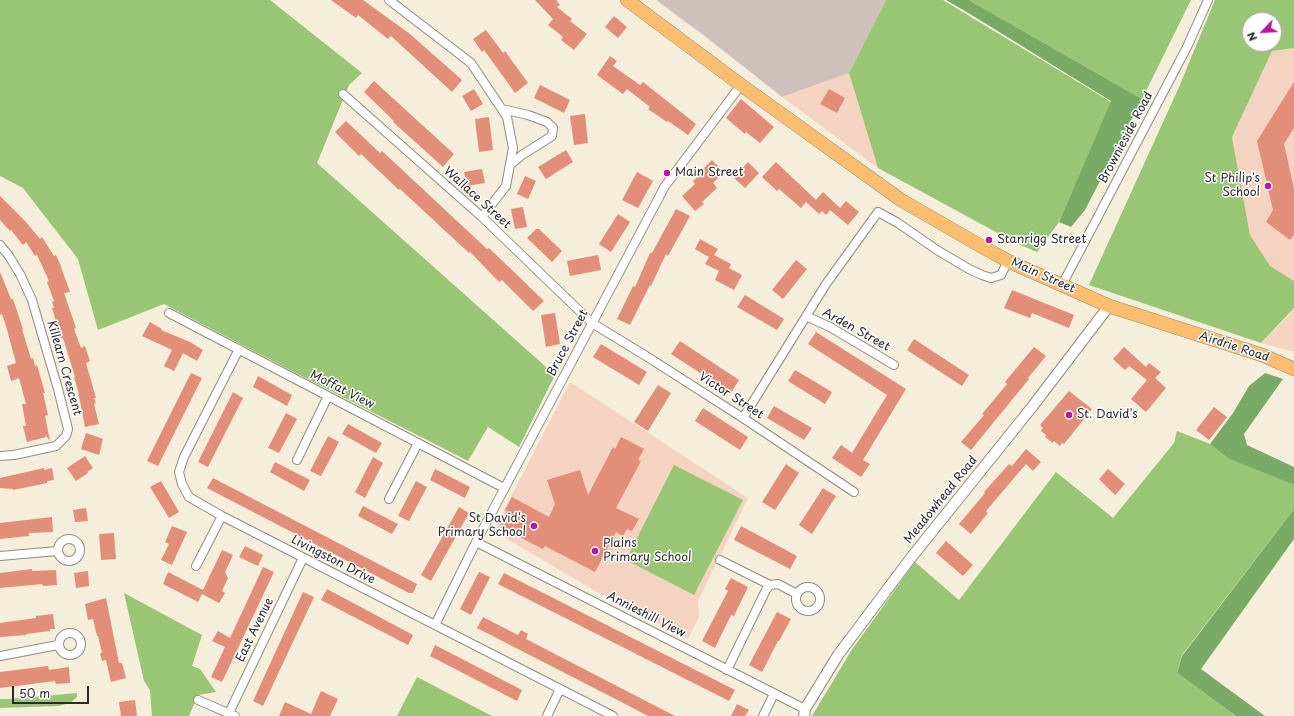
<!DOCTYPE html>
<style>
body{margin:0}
#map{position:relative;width:1294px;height:716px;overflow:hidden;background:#f4eedb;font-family:"Playpen Sans",sans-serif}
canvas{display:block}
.north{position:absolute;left:1242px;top:12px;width:40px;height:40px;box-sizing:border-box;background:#fff;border:1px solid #aaa;border-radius:50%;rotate:245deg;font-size:11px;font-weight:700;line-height:16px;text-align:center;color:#2b2b2b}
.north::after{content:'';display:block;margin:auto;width:14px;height:18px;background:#b5179e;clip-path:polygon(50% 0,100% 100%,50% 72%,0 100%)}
.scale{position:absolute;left:12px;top:686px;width:77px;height:18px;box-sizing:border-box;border:2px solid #2b2b2b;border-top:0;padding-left:5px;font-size:12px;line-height:14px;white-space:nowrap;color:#2b2b2b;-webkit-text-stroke:3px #fff;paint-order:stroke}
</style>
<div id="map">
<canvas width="1294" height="716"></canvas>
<div class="north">N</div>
<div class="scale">50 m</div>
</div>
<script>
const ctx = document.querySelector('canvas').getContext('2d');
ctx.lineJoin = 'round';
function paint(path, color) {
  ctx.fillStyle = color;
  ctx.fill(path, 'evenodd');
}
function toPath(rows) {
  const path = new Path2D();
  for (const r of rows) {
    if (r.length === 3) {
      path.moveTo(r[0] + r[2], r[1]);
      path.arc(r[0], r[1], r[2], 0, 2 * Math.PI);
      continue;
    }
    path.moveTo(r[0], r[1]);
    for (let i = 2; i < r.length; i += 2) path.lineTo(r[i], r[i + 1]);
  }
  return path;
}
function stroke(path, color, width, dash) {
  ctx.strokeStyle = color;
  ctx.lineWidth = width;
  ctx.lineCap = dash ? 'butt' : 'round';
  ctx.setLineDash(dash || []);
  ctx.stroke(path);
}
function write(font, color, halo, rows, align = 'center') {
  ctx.font = font + ' "Playpen Sans",sans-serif';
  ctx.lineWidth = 3;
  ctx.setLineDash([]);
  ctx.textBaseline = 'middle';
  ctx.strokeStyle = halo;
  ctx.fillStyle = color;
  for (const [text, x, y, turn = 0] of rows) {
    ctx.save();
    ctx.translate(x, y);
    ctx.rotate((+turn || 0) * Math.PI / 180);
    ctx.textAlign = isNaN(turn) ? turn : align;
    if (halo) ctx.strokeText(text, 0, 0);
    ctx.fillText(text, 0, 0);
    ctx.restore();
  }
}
paint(toPath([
 [1294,48,1294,281,1270,266,1250,235,1232,137,1272,51],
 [849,73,878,168,782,97],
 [1294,308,1294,352,1261,343,1288,316],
 [570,382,748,498,698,601,699,617,688,639,595,591,499,534,496,526]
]), '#f4d3c0');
paint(toPath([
 [656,0,886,0,849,73,782,97,706,37]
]), '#d0c0bc');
paint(toPath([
 [0,0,270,0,362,73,349,85,317,163,555,375,519,447,488,427,468,461,288,369,164,304,98,330,78,259,23,188,0,176],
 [886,0,943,0,1111,102,1059,222,1037,252,1018,244,878,168,849,73],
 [969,0,1191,0,1142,99],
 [1215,0,1294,0,1294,48,1272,51,1232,137,1250,235,1270,266,1294,281,1294,308,1261,343,1089,285,1179,87],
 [1250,20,1274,20,1274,44,1250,44],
 [1177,431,1210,444,1229,459,1294,485,1294,509,1182,655,1177,673,1236,716,812,716,851,651,915,562,959,600,1056,472,1113,518,1174,443],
 [674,465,743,500,694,595,626,560],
 [124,593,202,635,192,666,200,669,216,692,198,695,189,716,152,716,150,690,144,681],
 [417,677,492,716,397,716],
 [77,693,77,697,70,703,59,706,0,708,0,699,9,699]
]), '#99c674');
paint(toPath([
 [946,0,969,0,1142,99,1085,210,1071,227,1059,222,1111,101,970,14],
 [1265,373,1283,379,1244,434,1247,445,1294,467,1294,485,1229,459,1210,444,1233,413,1249,386],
 [1294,509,1294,539,1201,669,1265,716,1236,716,1177,673,1182,656]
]), '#7aab66');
paint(toPath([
 [331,0,363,0,410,34,462,80,452,92,391,36,388,39,358,15,356,18],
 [535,0,556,0,560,5,557,7,572,19,570,21,587,34,574,50,561,40,563,37,548,25,553,19],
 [614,16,627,27,618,38,605,27],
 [486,30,503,53,505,51,528,83,515,93,484,50,482,52,473,39],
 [610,56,617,61,613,66,640,85,643,82,696,124,688,135,668,121,667,122,648,109,650,107,627,89,623,94,597,75],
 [374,81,454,154,443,167,412,139,393,122,394,121,364,92],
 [1294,82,1294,128,1284,144,1294,189,1294,235,1290,240,1266,222,1273,210,1257,141],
 [540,85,570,100,564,113,534,98],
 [474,89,483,104,471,111,462,96],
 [829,89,845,98,837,113,820,104],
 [741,99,774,127,760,143,746,132,745,134,726,118],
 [585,114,588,143,574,145,570,116],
 [489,117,493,150,479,152,475,119],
 [346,121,380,153,382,151,487,249,489,248,544,301,533,311,502,280,499,282,470,252,469,253,400,189,399,190,361,154,359,156,335,132],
 [566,150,573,162,546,179,538,167],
 [712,160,724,172,713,183,717,188,702,202,704,204,695,211,682,196,695,184,693,181,705,170,704,168],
 [748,162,759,173,745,188,734,178],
 [776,162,816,200,823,192,840,208,846,201,859,212,848,225,830,210,826,215,822,211,819,214,806,202,801,208,779,189,777,191,762,177],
 [482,169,485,183,467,186,464,172],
 [637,172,653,181,638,208,622,200],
 [525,176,536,181,528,199,517,194],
 [0,196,26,222,40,239,42,237,54,256,56,255,60,264,70,292,64,293,76,328,74,329,81,348,85,346,90,361,86,363,96,398,94,398,96,403,94,404,99,424,85,427,78,391,74,377,75,377,63,338,61,338,52,308,54,308,52,302,54,301,47,282,49,281,37,255,35,256,26,242,23,245,11,230,10,231,0,220],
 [523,207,527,227,515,229,511,209],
 [676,209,690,216,668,256,666,254,651,286,650,285,630,325,617,319,633,286,635,287,650,253,652,253],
 [618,214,630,222,611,252,599,244],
 [536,229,539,229,562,251,552,262,527,238],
 [700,239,718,249,714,255,731,264,729,268,742,275,734,290,715,280,719,271,705,264,709,257,695,249],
 [598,255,601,270,570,276,567,261],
 [796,260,807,269,783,299,772,290],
 [0,272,11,299,13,299,23,329,22,329,31,359,33,358,35,366,37,365,45,393,43,393,48,415,45,416,50,441,45,434,46,437,27,442,23,426,26,426,22,404,26,404,19,378,11,381,7,366,16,363,6,326,2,314,0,315],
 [1012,290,1074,315,1069,328,1032,313,1030,318,1004,308],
 [745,295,784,319,777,330,737,307],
 [555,313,560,344,546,347,541,315],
 [150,322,162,329,161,330,190,342,203,350,197,361,183,353,174,371,164,366,172,350,142,336],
 [816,332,906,389,863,460,870,464,861,477,832,458,841,445,852,453,887,395,808,344],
 [914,339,969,375,962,386,907,350],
 [680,341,739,380,731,393,671,354],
 [601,344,647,372,639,385,593,357],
 [1034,347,1046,356,1028,378,1029,379,971,450,961,442,984,415,982,414,1007,384,1005,382],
 [1124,347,1146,367,1149,363,1161,372,1155,378,1166,388,1146,412,1131,399,1147,380,1129,366,1125,370,1113,359],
 [795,370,832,392,825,404,788,381],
 [191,373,202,378,158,466,147,461],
 [258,376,292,395,287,406,253,387],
 [658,385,671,393,648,431,634,422],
 [1069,391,1092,409,1064,444,1062,443,1060,446,1054,441,1053,443,1045,437,1046,435,1041,431,1043,428,1040,425],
 [233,392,243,398,208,467,198,462],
 [774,406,812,428,804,440,767,418],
 [1214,407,1227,417,1209,440,1196,430],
 [703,408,748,437,740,450,695,421],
 [286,413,297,419,279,453,268,448],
 [348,424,382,443,376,453,342,434],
 [86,433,103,439,99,455,81,449],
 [328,436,339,442,321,476,310,471],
 [621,437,644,449,638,460,641,461,616,508,639,519,632,531,627,529,623,536,616,532,595,572,545,546,543,549,510,532,511,530,500,524,507,511,505,510,512,497,549,517,555,504,547,480,580,470,588,495,613,447,615,449],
 [1026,449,1041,462,1033,471,1026,464,986,511,988,513,971,534,959,524,985,493,984,492,1009,464,1012,466],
 [85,456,93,468,87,472,88,473,76,481,67,468],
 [373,457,383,463,365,498,355,492],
 [275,462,310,480,304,491,270,472],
 [786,464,799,473,775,510,762,502],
 [44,468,44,470,52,468,54,480,47,481,47,483,13,490,13,489,0,488,0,478],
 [435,469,470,487,465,498,430,480],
 [1108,469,1125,484,1115,495,1099,479],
 [213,478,417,584,413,593,409,593,207,488],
 [161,481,179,512,169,518,150,487],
 [416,481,427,487,409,521,398,516],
 [823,488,836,496,812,534,799,525],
 [363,506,398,524,392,534,358,516],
 [459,507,469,513,431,581,421,575],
 [86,508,88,521,75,522,73,510],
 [52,517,53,532,29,533,29,536,0,539,0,523],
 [172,526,187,532,172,565,161,560,169,544,165,542],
 [741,526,797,556,790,569,734,540],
 [114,533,116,559,101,560,99,534],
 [946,541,973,565,963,576,936,553],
 [245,546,263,555,258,566,239,557],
 [222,550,233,555,225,572,228,578,222,591,225,593,219,603,202,594,198,602,163,584,168,572,203,590],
 [263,567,274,572,222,682,211,677,225,647,212,641,218,631,230,638],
 [32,569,32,571,56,570,57,585,43,586,42,584,0,588,0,573],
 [88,571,89,586,76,588,74,573],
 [479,572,490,577,471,615,460,609],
 [504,573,735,690,729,701,498,584],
 [731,578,748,587,734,616,731,615,715,648,702,641,728,591,725,589],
 [327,589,413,635,408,645,321,600],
 [303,592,314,597,263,706,253,701],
 [106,598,119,663,122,663,126,678,111,682,106,660,102,661,100,653,102,653,98,636,97,636,93,619,88,620,85,604],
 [777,612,791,619,779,641,778,641,762,672,749,665],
 [53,614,55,629,50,629,50,631,26,634,26,635,0,637,0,623,36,618,36,616],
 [483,617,518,635,521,630,528,634,526,639,675,716,648,716,629,706,477,628],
 [435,645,522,690,517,701,430,656],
 [48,666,49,670,69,667,70,683,56,684,55,681,0,688,0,672],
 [321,691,338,699,330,716,279,716,285,702,311,714],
 [135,700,137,716,121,716,119,702],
 [737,704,749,710,745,716,731,716]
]), '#e38e78');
const minor = toPath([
 [389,0,471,63,507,117,513,148,506,186,482,217],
 [343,94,482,217,592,323,646,356,743,418,854,492],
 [502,109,528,115,547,122,553,128,552,136,522,155,510,165],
 [0,245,9,256,20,274,32,300,58,389,68,429,66,436,56,446,14,455,0,456],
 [1062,285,1187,47,1208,0],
 [169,313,504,488],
 [806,316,830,327,894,365],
 [239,349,184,457,179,472,182,484,189,497,222,516,613,716],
 [743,418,826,284,878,212,898,223,937,250,969,269,982,275,991,278,1001,275,1008,261],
 [297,460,328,396],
 [389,499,418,443],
 [69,550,11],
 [476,542,805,709],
 [0,556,57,551],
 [720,560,770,585],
 [196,566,222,516],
 [808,599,12],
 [435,625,476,542,665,186,741,85],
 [70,644,11],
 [0,656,58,645],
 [727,670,766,590,770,585,778,584,797,594],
 [198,700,235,716],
 [229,713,303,558],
 [547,716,560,689],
 [763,716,774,694]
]);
const tertiary = toPath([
 [804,716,805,709,838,655,910,559,1032,407,1109,306]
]);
const primary = toPath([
 [627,0,741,85,901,200,979,245,1008,261,1109,306,1262,355,1294,369]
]);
stroke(minor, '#908c83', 10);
stroke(tertiary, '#908c83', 12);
stroke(primary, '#908c83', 14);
stroke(minor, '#fff', 8);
stroke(tertiary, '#fff', 10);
stroke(primary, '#fabe6e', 13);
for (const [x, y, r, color] of [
 [667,173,4,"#b5179e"],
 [1268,186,4,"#b5179e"],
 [989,240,4,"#b5179e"],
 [1069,415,4,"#b5179e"],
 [534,526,4,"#b5179e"],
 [595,551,4,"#b5179e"]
]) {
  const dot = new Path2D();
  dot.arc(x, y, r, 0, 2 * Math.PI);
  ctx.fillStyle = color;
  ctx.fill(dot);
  stroke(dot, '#fff', 1.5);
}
write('12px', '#2b2b2b', '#fff', [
 ["Brownieside Road",1126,138,-62],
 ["Wallace Street",477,198,42],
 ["Main Street",1043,276,24],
 ["Arden Street",856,330,29],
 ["Bruce Street",568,343,-62],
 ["Airdrie Road",1234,347,18],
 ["Killearn Crescent",64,368,74],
 ["Moffat View",342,390,27],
 ["Victor Street",731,396,33],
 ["Meadowhead Road",941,500,-51],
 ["Livingston Drive",333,560,27],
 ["Annieshill View",646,615,27],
 ["East Avenue",255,630,-64]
]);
write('12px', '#2b2b2b', '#fff', [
 ["Main Street",675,173],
 ["St Philip's",1260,179,"right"],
 ["School",1260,193,"right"],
 ["Stanrigg Street",997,240],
 ["St. David's",1077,415],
 ["St David's",526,519,"right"],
 ["Primary School",526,533,"right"],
 ["Plains",603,544],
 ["Primary School",603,558]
], 'left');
</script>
